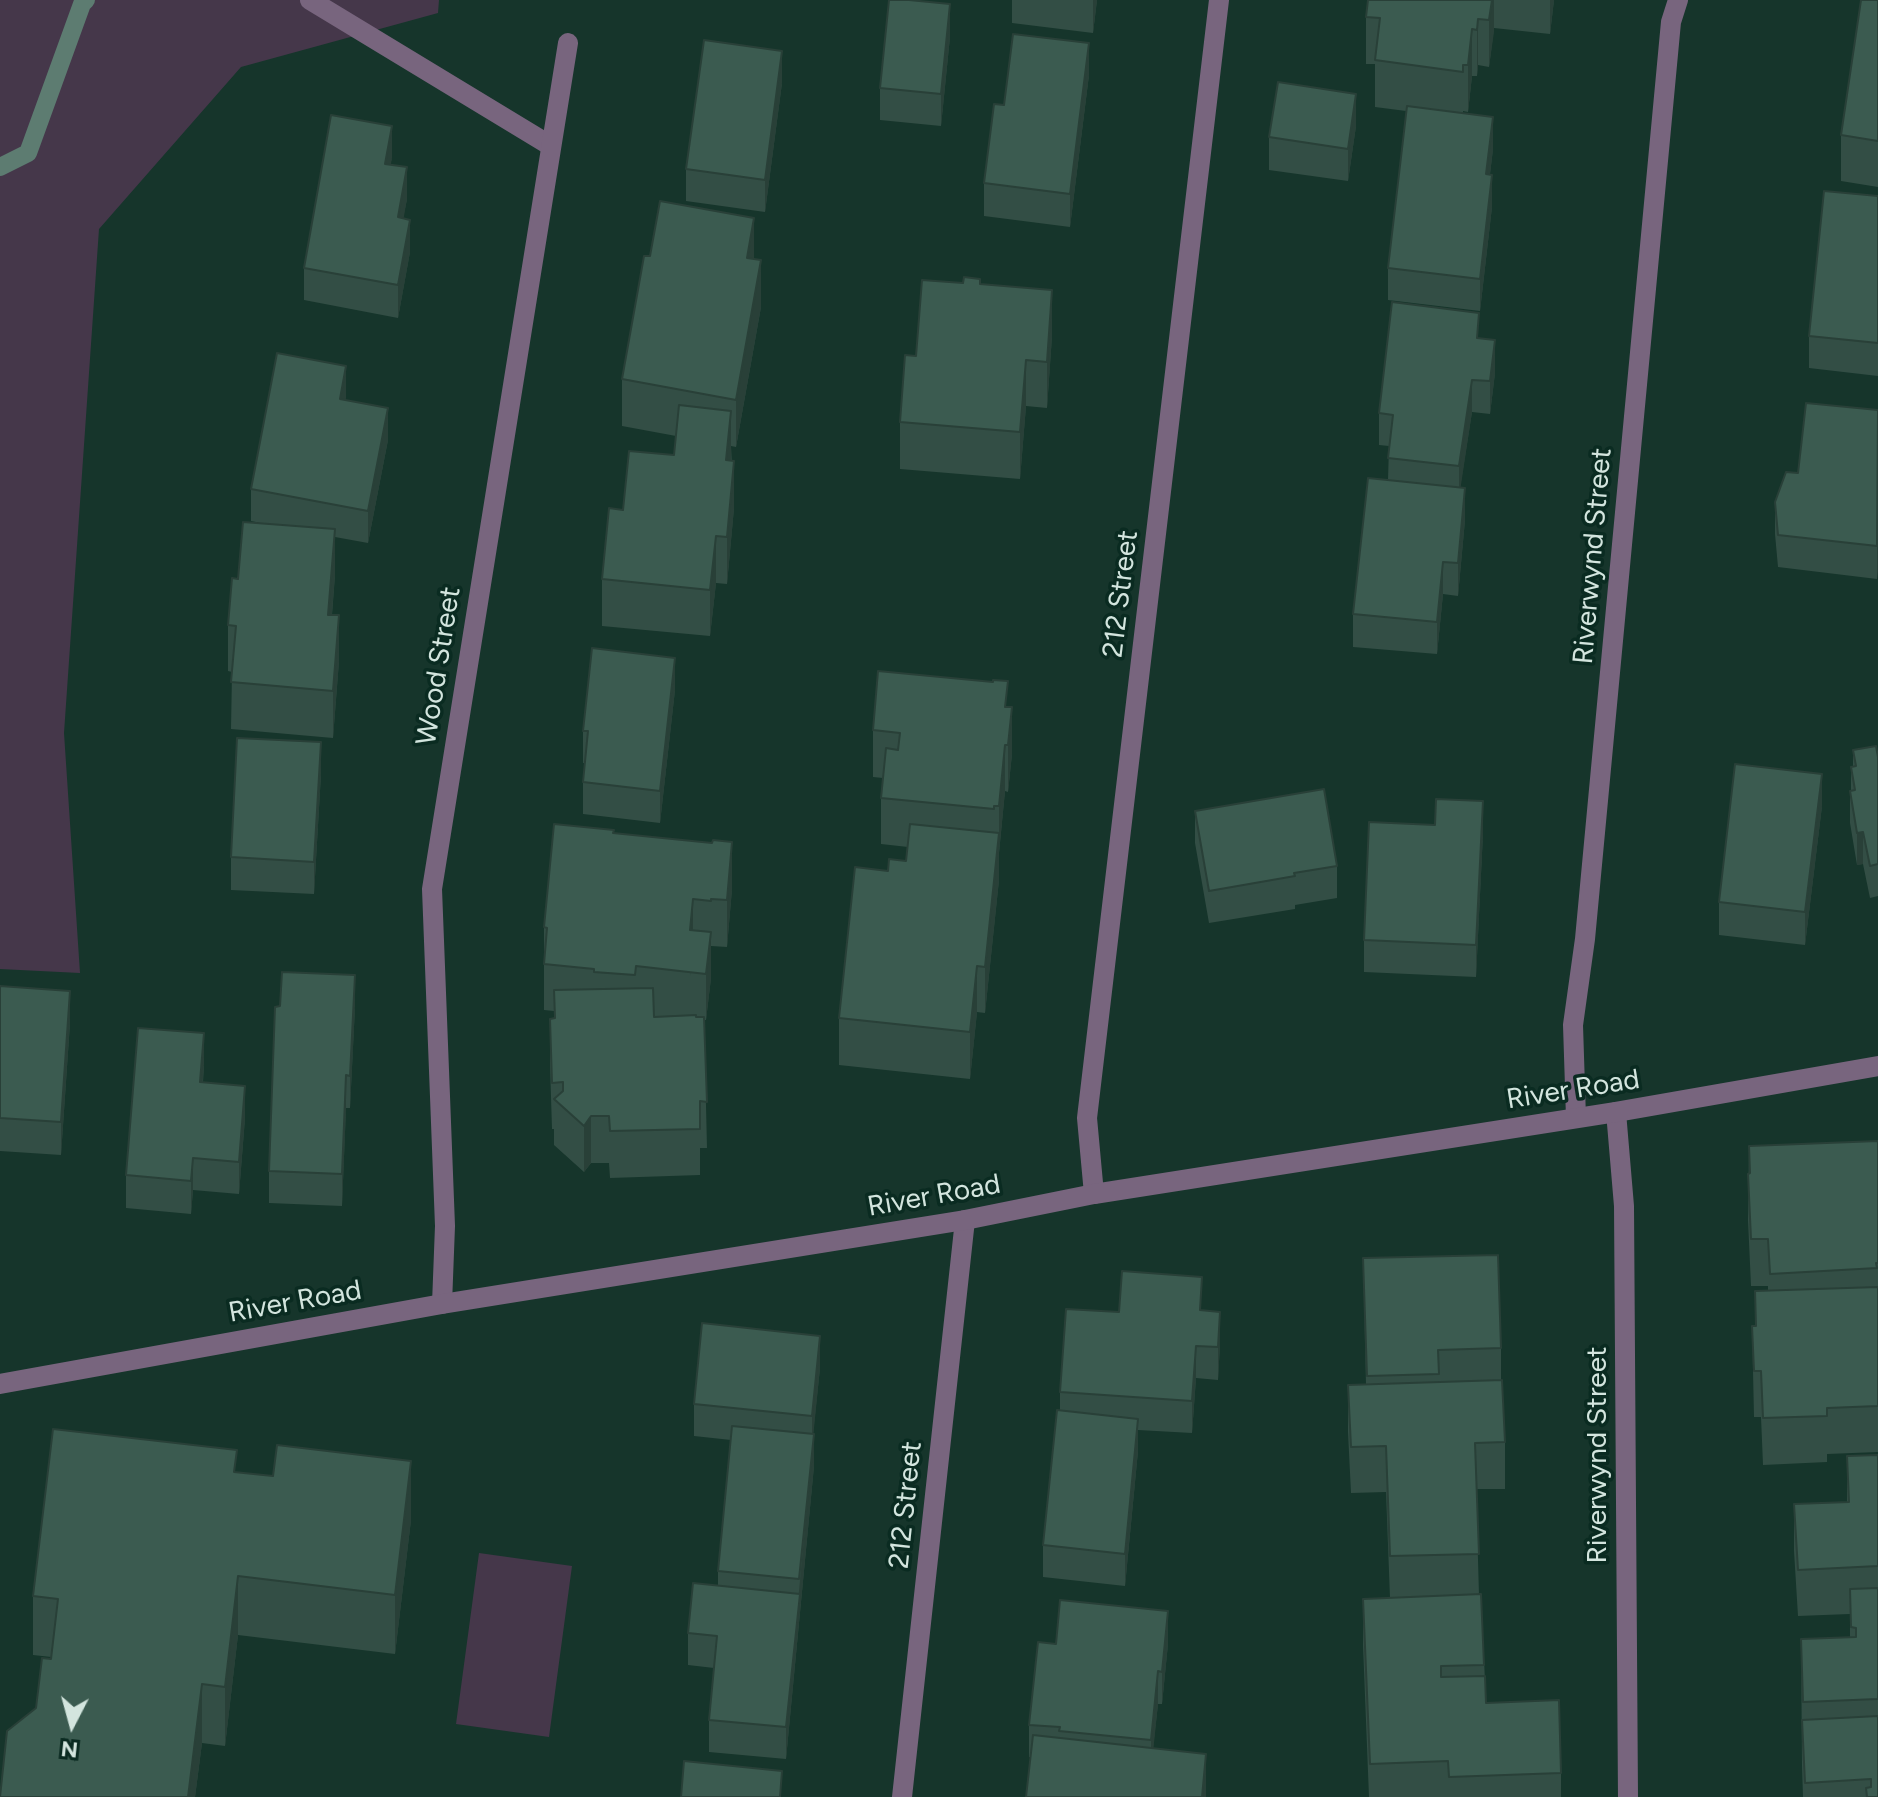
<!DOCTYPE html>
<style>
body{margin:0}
#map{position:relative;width:1878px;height:1797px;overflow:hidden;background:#16352b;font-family:Figtree,sans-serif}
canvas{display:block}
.north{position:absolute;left:32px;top:1685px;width:80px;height:80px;-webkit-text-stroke:6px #0a2b21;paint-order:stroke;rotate:186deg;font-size:22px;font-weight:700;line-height:32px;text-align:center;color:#d3e5de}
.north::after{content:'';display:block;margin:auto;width:28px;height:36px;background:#d3e5de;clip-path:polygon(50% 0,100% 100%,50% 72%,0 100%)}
</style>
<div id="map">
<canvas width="1878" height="1797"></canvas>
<div class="north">N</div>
</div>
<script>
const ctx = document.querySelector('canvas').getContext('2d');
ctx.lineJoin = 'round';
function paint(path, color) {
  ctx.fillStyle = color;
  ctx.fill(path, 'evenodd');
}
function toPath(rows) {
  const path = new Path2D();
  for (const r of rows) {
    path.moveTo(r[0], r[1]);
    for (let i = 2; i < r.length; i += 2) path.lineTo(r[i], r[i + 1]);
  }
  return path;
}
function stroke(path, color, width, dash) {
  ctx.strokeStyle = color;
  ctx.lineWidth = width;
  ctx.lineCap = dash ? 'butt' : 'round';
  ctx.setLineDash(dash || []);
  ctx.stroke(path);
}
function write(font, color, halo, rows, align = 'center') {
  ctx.font = font + ' Figtree,sans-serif';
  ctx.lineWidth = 7;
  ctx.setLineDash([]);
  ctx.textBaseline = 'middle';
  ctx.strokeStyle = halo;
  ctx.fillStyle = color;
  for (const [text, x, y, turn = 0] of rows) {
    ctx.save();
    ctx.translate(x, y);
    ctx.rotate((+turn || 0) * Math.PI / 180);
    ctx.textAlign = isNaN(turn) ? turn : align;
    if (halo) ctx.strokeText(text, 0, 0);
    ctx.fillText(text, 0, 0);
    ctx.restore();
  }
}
paint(toPath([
 [0,0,439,0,438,13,241,67,99,229,64,733,80,973,0,969],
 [479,1553,572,1566,549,1737,456,1724]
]), '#45374a');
stroke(toPath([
 [0,167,28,153,82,4,86,0]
]), '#5d7c71', 18);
stroke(toPath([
 [310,0,551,146]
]), '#78657e', 20);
stroke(toPath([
 [1616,1112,1624,1206,1628,1797],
 [1576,1118,1573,1025,1585,939,1671,22,1678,0],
 [1094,1194,1087,1118,1219,0],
 [442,1304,445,1226,432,889,568,43],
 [902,1797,965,1220]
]), '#78657e', 20);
stroke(toPath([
 [0,1384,442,1304,965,1220,1094,1194,1616,1112,1878,1066]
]), '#78657e', 20);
paint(toPath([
 [1012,0,1097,0,1093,33,1012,23],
 [1368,0,1554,0,1550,34,1494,28,1489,67,1478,65,1477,76,1472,76,1468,112,1463,111,1463,113,1493,149,1490,174,1492,207,1480,311,1388,300,1388,268,1406,111,1375,107,1375,64,1366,64,1366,17],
 [1878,0,1878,187,1841,181,1841,135],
 [950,37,941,126,880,120,880,88],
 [1089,75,1070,227,984,216,984,183,1004,105],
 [782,83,765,212,686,201,686,169],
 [1356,126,1348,181,1269,170,1269,137],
 [392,158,390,165,407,199,403,218,410,252,398,318,304,300,304,268],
 [1878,196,1878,376,1809,368,1809,336],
 [754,259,761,307,736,447,731,446,734,508,727,584,716,583,710,636,602,626,602,579,623,510,674,455,676,436,622,426,622,379],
 [980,284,1052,336,1047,408,1026,406,1020,479,900,469,900,422],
 [1479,338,1495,373,1490,414,1472,412,1460,488,1465,520,1458,596,1443,594,1437,654,1353,647,1353,614,1388,480,1389,446,1379,445,1379,413],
 [346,400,388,440,368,543,335,537,335,575,332,615,339,661,333,738,231,729,232,672,228,671,228,625,238,579,265,524,251,521,251,489],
 [1878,410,1877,579,1778,567,1775,534,1775,502],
 [675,690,660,823,583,814,583,782,585,763,583,763,583,731],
 [1008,707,1012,754,1008,792,1005,791,999,853,999,880,985,1013,977,1012,970,1079,839,1065,839,1018,888,871,906,861,908,847,881,844,881,798,883,778,873,777,873,730],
 [1853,750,1878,757,1878,896,1870,898,1863,864,1857,865,1850,823,1850,791,1851,791,1851,767,1853,767],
 [321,774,314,894,231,890,231,857],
 [1822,806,1805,945,1719,935,1719,902],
 [1195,811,1337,866,1337,898,1295,905,1295,909,1209,923,1195,843],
 [614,833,732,889,727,947,711,946,711,978,706,1020,704,1020,707,1148,700,1148,700,1175,610,1178,609,1163,591,1163,584,1172,554,1145,554,1129,552,1129,550,1065,550,1019,554,1018,554,1011,544,1010,544,927],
 [1483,833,1476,977,1364,972,1364,940],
 [0,986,70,1023,61,1155,0,1151],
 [355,1007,350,1108,346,1108,342,1206,269,1203,269,1171],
 [204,1065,203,1082,245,1118,239,1194,193,1190,191,1214,126,1208,126,1175],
 [1878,1141,1878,1452,1827,1454,1827,1462,1763,1465,1761,1417,1754,1417,1752,1326,1755,1326,1755,1291,1768,1291,1768,1286,1751,1286,1748,1220,1749,1146],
 [1363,1258,1501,1348,1501,1380,1505,1442,1505,1489,1476,1489,1479,1595,1481,1594,1486,1703,1561,1773,1561,1797,1369,1797,1363,1645,1363,1599,1390,1598,1386,1492,1351,1493,1348,1432,1348,1385,1366,1385],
 [1202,1310,1220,1344,1218,1380,1196,1378,1192,1433,1138,1430,1138,1451,1125,1586,1043,1577,1043,1545,1060,1411,1060,1392,1119,1312],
 [820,1368,813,1434,814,1466,786,1759,709,1752,709,1720,714,1668,688,1665,688,1633,718,1586,718,1571,731,1440,694,1436,694,1404],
 [1878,1455,1878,1797,1803,1797,1802,1766,1801,1639,1850,1637,1850,1614,1798,1616,1794,1551,1794,1504,1847,1502,1847,1456],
 [237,1472,411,1520,395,1654,238,1635,225,1746,202,1743,195,1797,0,1797,36,1708,51,1659,51,1657,33,1655,33,1596],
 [1056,1644,1168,1644,1162,1704,1158,1704,1153,1748,1206,1797,1029,1757,1029,1725]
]), '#334e45');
paint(toPath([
 [1093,0,1097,0,1093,33],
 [1492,0,1494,0,1494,32,1489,67,1489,20],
 [1550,0,1554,0,1550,34],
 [950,4,950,37,941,126,941,94],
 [1478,19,1478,65,1477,76,1477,30],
 [1472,29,1472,76,1468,112,1468,65],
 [1089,43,1089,75,1070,227,1070,194],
 [782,51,782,83,765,212,765,180],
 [1356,94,1356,126,1348,181,1348,149],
 [1493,117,1493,149,1486,206,1486,174],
 [392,126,392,158,385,196,385,164],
 [407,167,407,199,398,250,398,217],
 [1492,175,1492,207,1480,311,1480,279],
 [754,218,754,264,747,258],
 [410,220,410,252,398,318,398,285],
 [761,260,761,307,736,447,736,400],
 [1052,290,1052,336,1047,408,1047,362],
 [1495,340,1495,373,1490,414,1490,381],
 [1026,360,1026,406,1020,479,1020,432],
 [346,366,346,398,340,431,340,399],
 [1472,380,1472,412,1459,498,1459,466],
 [388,408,388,440,368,543,368,511],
 [731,411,731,457,726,507,726,460],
 [734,461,734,508,727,584,727,537],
 [1465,488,1465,520,1458,596,1458,563],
 [335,529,335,575,328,661,328,615],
 [716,536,716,583,710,636,710,590],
 [1878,540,1878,572,1877,579,1877,546],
 [1443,562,1443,594,1437,654,1437,622],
 [339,615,339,661,333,738,333,691],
 [675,658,675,690,660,823,660,791],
 [1012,707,1012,754,1008,792,1008,745],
 [321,742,321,774,314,894,314,862],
 [1005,745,1005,791,999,853,999,806],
 [1822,774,1822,806,1805,945,1805,912],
 [1483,801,1483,833,1476,977,1476,945],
 [1863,832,1863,864,1857,865,1857,833],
 [999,833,999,880,985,1013,985,967],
 [732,842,732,889,727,947,727,900],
 [693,899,693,946,690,976,690,930],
 [711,932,711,978,706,1020,706,974],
 [977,966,977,1012,970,1079,970,1032],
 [355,975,355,1007,350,1108,350,1076],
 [70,991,70,1023,61,1155,61,1122],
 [204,1033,204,1065,200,1114,200,1082],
 [346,1075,346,1108,342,1206,342,1174],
 [245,1086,245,1118,239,1194,239,1162],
 [591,1116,591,1163,584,1172,584,1126],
 [193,1158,193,1190,191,1214,191,1181],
 [1220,1312,1220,1344,1218,1380,1218,1347],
 [820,1336,820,1368,812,1448,812,1416],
 [1196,1346,1196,1378,1192,1433,1192,1401],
 [1138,1419,1138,1451,1125,1586,1125,1554],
 [814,1434,814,1466,786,1759,786,1727],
 [411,1461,411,1520,395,1654,395,1595],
 [238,1576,238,1635,225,1746,225,1687],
 [1168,1611,1168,1644,1162,1704,1162,1672],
 [1158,1671,1158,1704,1151,1772,1151,1740],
 [202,1684,202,1743,195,1797,188,1797],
 [1206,1754,1206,1797,1202,1797]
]), '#294038');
const building = toPath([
 [889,0,909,0,950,4,941,94,880,88,889,0],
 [1368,0,1492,0,1489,20,1478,19,1477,30,1472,29,1468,65,1463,65,1463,72,1375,60,1380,18,1366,17,1368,0],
 [1861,0,1878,0,1878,141,1841,135,1861,0],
 [1013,34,1089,43,1070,194,984,183,994,104,1004,105,1013,34],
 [704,40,782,51,765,180,686,169,704,40],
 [1278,82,1356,94,1348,149,1269,137,1278,82],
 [1407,106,1493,117,1486,174,1492,175,1480,279,1388,268,1407,106],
 [331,115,392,126,385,164,407,167,398,217,410,220,398,285,304,268,331,115],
 [1824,191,1878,196,1878,343,1809,336,1824,191],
 [660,201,754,218,747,258,761,260,736,400,622,379,644,256,650,256,660,201],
 [964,277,980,279,980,284,1052,290,1047,362,1026,360,1020,432,900,422,905,355,916,356,922,280,963,283,964,277],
 [1392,302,1479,313,1477,338,1495,340,1490,381,1472,380,1459,466,1388,458,1393,415,1379,413,1392,302],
 [277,353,346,366,340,399,388,408,368,511,251,489,277,353],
 [1806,403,1878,410,1877,546,1778,535,1775,502,1786,472,1798,473,1806,403],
 [679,405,731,411,726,460,734,461,727,537,716,536,710,590,602,579,609,508,623,510,629,451,674,455,679,405],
 [1368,478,1465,488,1458,563,1443,562,1437,622,1353,614,1368,478],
 [243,522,335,529,328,615,339,615,333,691,231,682,236,626,228,625,232,578,238,579,243,522],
 [592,648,675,658,660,791,583,782,588,731,583,731,592,648],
 [878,671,993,682,993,680,1008,681,1005,707,1012,707,1008,745,1005,745,999,806,994,806,994,809,881,798,886,748,898,750,900,733,873,730,878,671],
 [237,738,321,742,314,862,231,857,237,738],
 [1876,746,1878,757,1878,864,1870,866,1863,832,1857,833,1850,791,1855,790,1851,767,1856,766,1853,750,1876,746],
 [1735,764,1822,774,1805,912,1719,902,1735,764],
 [1324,789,1337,866,1294,873,1295,876,1209,891,1195,811,1324,789],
 [1436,799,1483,801,1476,945,1364,940,1369,822,1435,825,1436,799],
 [554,824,614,830,613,833,712,843,713,840,732,842,727,900,711,899,711,901,693,899,690,930,711,932,706,974,636,966,635,975,594,972,594,969,544,964,547,928,544,927,554,824],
 [910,824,999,833,985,967,977,966,970,1032,839,1018,855,867,888,871,889,859,906,861,910,824],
 [282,972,355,975,350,1076,346,1075,342,1174,269,1171,275,1007,280,1006,282,972],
 [0,986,70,991,61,1122,0,1118,0,986],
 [653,988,654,1017,696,1015,696,1017,704,1017,707,1102,700,1101,700,1129,610,1131,609,1116,591,1116,584,1126,554,1099,563,1091,563,1082,552,1083,550,1019,555,1018,554,990,653,988],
 [138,1028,204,1033,200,1082,245,1086,239,1162,193,1158,191,1181,126,1175,138,1028],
 [1878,1141,1878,1263,1876,1263,1877,1268,1770,1274,1768,1239,1751,1239,1748,1174,1750,1173,1749,1146,1878,1141],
 [1498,1255,1501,1348,1438,1350,1439,1374,1367,1376,1363,1258,1498,1255],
 [1122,1271,1202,1277,1200,1310,1220,1312,1218,1347,1196,1346,1192,1401,1060,1392,1066,1309,1119,1312,1122,1271],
 [1878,1287,1878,1406,1827,1408,1827,1416,1763,1418,1761,1371,1754,1371,1752,1326,1756,1326,1755,1291,1878,1287],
 [702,1323,820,1336,812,1416,694,1404,702,1323],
 [1502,1380,1505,1442,1475,1443,1479,1554,1390,1556,1386,1446,1351,1447,1348,1385,1502,1380],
 [1057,1410,1138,1419,1125,1554,1043,1545,1057,1410],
 [732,1426,814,1434,799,1579,718,1571,732,1426],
 [53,1429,237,1450,234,1472,273,1476,277,1445,411,1461,395,1595,238,1576,225,1687,202,1684,188,1797,0,1797,7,1731,36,1708,42,1658,51,1659,58,1599,33,1596,53,1429],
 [1878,1455,1878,1566,1798,1570,1794,1504,1849,1502,1847,1456,1878,1455],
 [693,1583,800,1594,786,1727,709,1720,717,1636,688,1633,693,1583],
 [1878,1588,1878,1699,1803,1702,1801,1639,1856,1637,1856,1628,1851,1627,1850,1589,1878,1588],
 [1481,1594,1484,1665,1441,1666,1441,1677,1485,1676,1486,1703,1559,1700,1561,1773,1449,1777,1448,1761,1370,1764,1363,1599,1481,1594],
 [1060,1600,1168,1611,1162,1672,1158,1671,1151,1740,1059,1731,1060,1727,1029,1725,1038,1642,1056,1644,1060,1600],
 [1878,1716,1878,1797,1867,1797,1866,1788,1871,1787,1871,1779,1805,1783,1802,1720,1878,1716],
 [1033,1735,1206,1754,1202,1797,1026,1797,1033,1735],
 [684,1761,782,1771,780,1797,681,1797,684,1761]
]);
paint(building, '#3b5b50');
stroke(building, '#294038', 2);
write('28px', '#d3e5de', '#0a2b21', [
 ["Riverwynd Street",1593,556,-85],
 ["212 Street",1121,594,-83],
 ["Wood Street",439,666,-81],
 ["River Road",1573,1090,-9],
 ["River Road",934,1196,-10],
 ["River Road",295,1302,-10],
 ["Riverwynd Street",1598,1455,-90],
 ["212 Street",906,1505,-84]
]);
</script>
